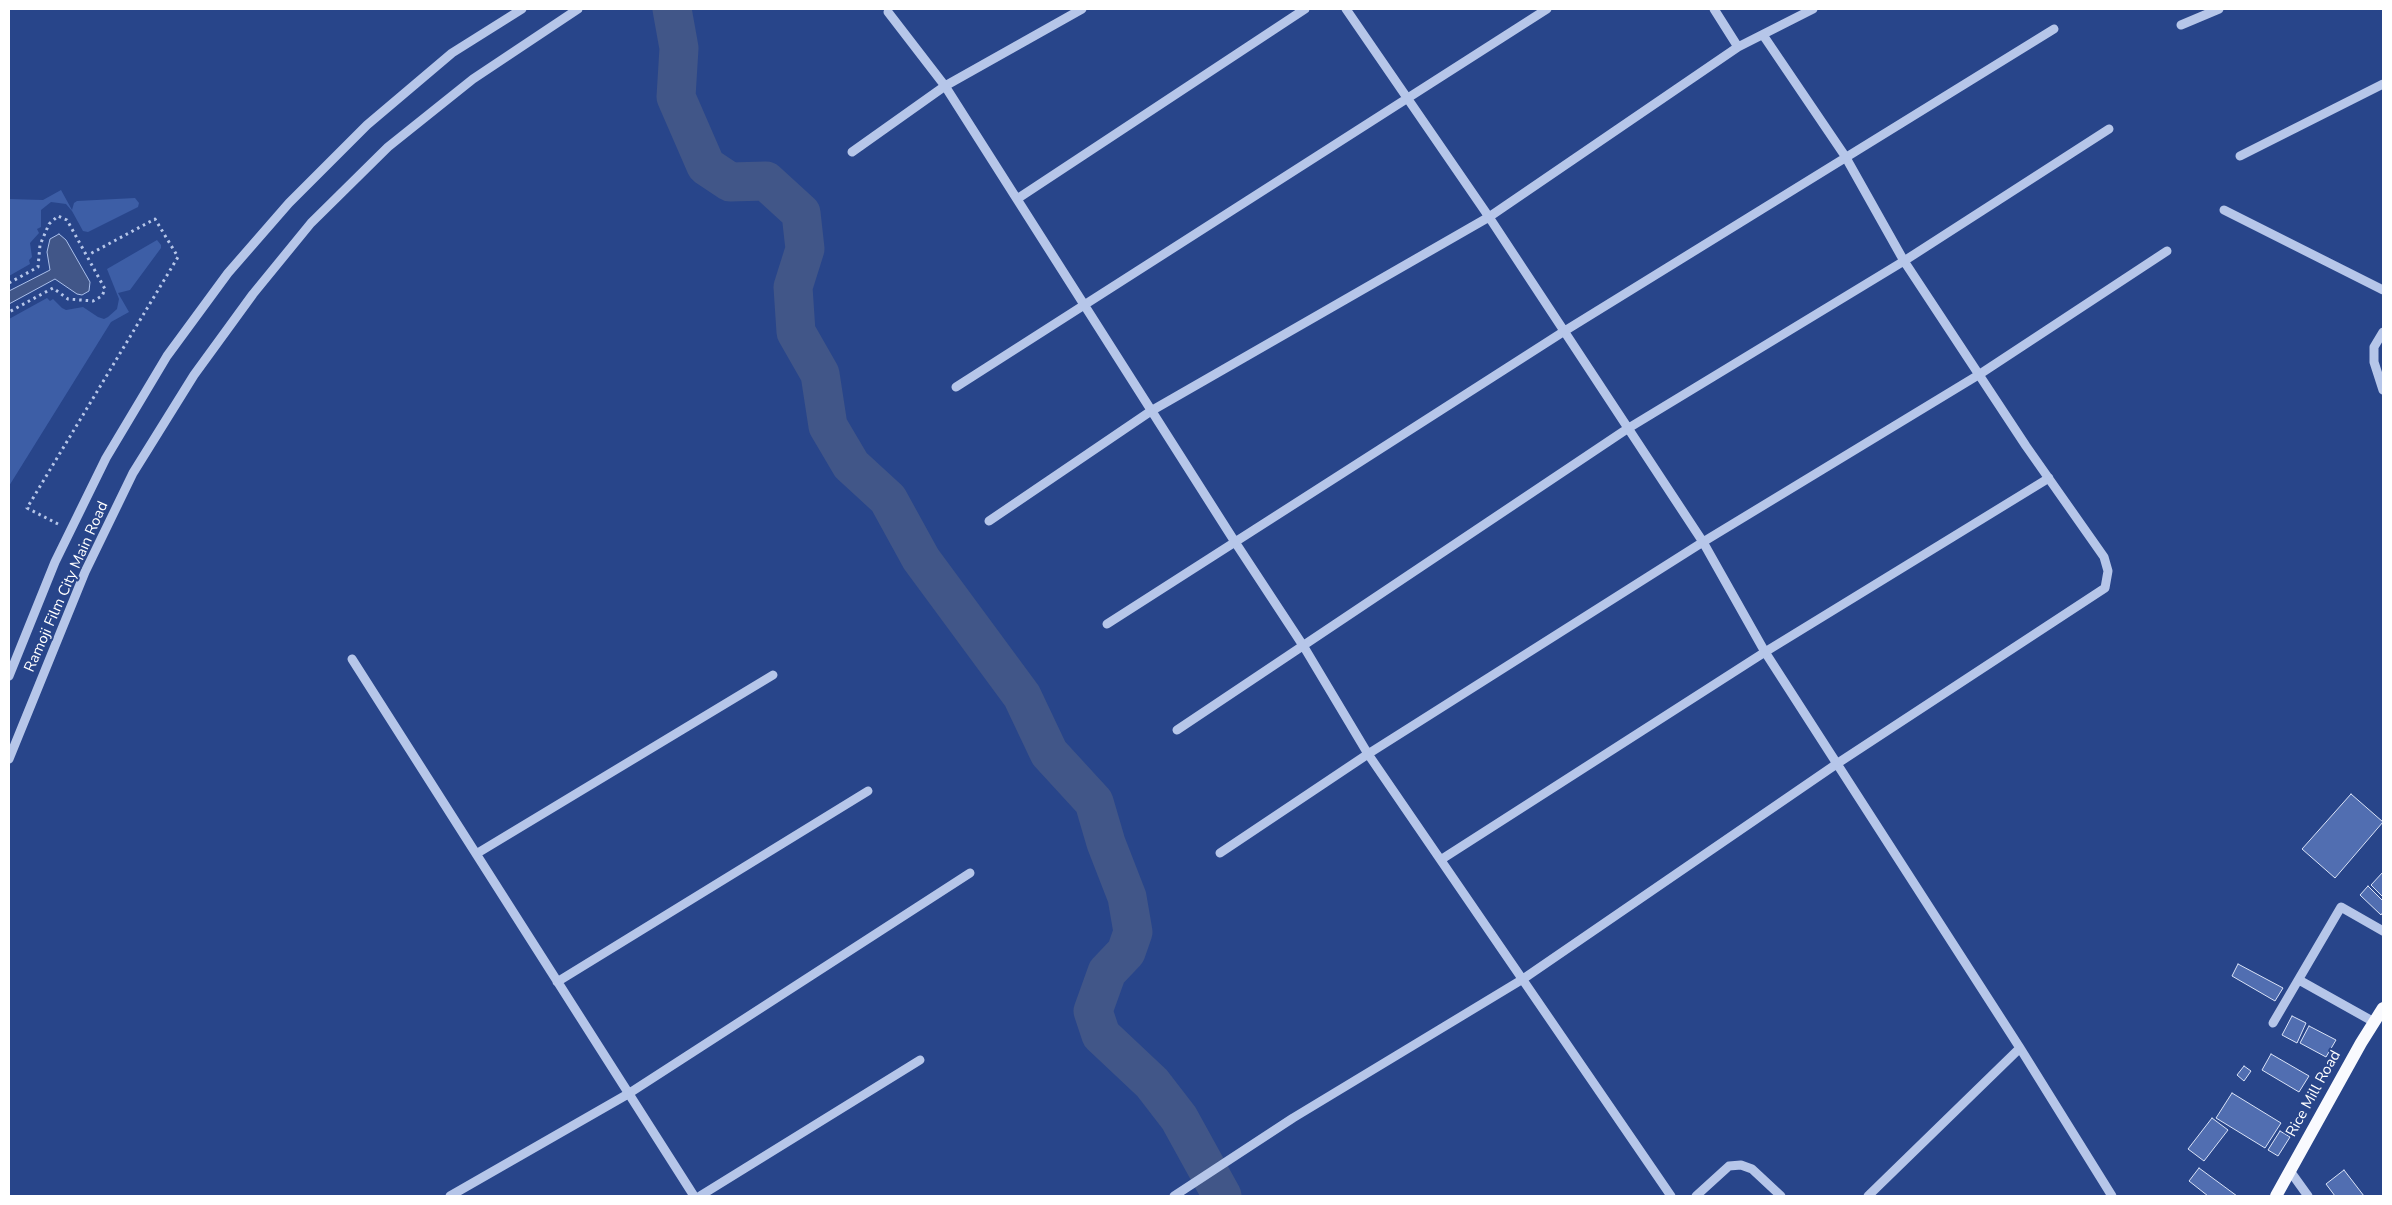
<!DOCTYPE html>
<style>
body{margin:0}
#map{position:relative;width:2392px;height:1205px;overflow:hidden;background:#28458a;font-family:"Nunito Sans",sans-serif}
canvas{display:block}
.frame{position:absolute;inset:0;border:10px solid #fff;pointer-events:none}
</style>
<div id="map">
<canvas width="2392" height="1205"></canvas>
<div class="frame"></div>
</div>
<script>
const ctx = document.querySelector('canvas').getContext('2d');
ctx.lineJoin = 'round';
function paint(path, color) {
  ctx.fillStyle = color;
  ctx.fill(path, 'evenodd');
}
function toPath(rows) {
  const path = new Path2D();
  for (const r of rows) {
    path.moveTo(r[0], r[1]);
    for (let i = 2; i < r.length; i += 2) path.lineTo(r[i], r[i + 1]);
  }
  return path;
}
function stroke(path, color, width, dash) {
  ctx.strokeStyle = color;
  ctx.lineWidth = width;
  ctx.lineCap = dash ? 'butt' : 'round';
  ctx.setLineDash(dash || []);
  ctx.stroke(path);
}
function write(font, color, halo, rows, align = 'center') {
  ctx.font = font + ' "Nunito Sans",sans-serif';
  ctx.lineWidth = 4;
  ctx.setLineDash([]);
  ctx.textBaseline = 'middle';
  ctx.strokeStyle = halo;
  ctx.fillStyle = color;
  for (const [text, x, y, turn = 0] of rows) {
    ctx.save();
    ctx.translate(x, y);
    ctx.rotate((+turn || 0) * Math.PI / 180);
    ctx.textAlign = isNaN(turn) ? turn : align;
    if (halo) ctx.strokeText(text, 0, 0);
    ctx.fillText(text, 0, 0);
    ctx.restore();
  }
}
paint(toPath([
 [61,190,72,210,74,203,77,201,135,198,139,203,138,207,88,232,83,231,72,211,66,204,51,202,41,210,41,227,37,229,39,233,30,243,32,257,29,260,30,264,9,276,9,199,43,200],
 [157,240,161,245,161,248,130,290,118,293,129,312,111,322,9,486,9,319,47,298,50,301,53,299,62,308,66,310,83,307,98,317,104,319,108,317,117,309,119,299,107,269]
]), '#3d5ea6');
const water = toPath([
 [59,234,66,240,90,282,89,291,82,295,77,294,55,279,9,304,9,291,50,270,47,252,50,239,59,234]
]);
paint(water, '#415688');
stroke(water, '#aabfea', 1);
stroke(toPath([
 [672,9,679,48,676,97,706,166,730,182,766,181,801,213,805,249,793,287,796,332,820,374,828,426,851,465,888,499,921,559,1022,696,1049,753,1094,802,1106,843,1127,897,1133,932,1126,952,1107,972,1093,1011,1101,1035,1152,1083,1179,1118,1222,1196]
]), '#415688', 39);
const building = toPath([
 [2351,794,2383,822,2335,878,2302,849,2351,794],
 [2383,872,2383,897,2371,885,2383,872],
 [2368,886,2383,901,2383,912,2381,915,2360,895,2368,886],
 [2238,964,2283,988,2275,1001,2232,976,2238,964],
 [2292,1016,2306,1023,2297,1043,2282,1035,2292,1016],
 [2309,1026,2336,1040,2326,1057,2300,1043,2309,1026],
 [2271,1054,2309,1076,2299,1092,2262,1070,2271,1054],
 [2244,1066,2251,1071,2244,1081,2237,1075,2244,1066],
 [2232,1093,2281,1123,2265,1148,2216,1118,2232,1093],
 [2212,1118,2228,1130,2204,1161,2188,1149,2212,1118],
 [2280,1131,2290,1137,2278,1156,2268,1150,2280,1131],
 [2199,1168,2237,1196,2208,1196,2189,1181,2199,1168],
 [2344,1170,2364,1196,2335,1196,2326,1184,2344,1170]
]);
paint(building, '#516eb1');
stroke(building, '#dae3f7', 1);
stroke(toPath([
 [9,283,38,267,40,245,49,224,58,216,67,220,105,289,102,296,93,301,68,299,53,288,9,312],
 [58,524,27,508,178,257,155,219,88,255]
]), '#b6c6e9', 3, [2.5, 4]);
stroke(toPath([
 [1346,9,1489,217,1703,542,1765,652,2020,1048,2112,1196],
 [1714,9,1738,47],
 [888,12,945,86,1235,542,1304,647,1368,754,1671,1196],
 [2181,25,2219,9],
 [852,152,945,86,1082,9],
 [2240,156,2383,84],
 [1017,199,1305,9],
 [2224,210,2383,290],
 [2383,332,2374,347,2374,362,2383,390],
 [956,387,1547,9],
 [989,521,1151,411,1489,217,1738,47,1813,9],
 [1107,624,1563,332,2054,29],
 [352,659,694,1196],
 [9,676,55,562,106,458,167,356,228,273,289,203,367,125,452,53,522,9],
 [1177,730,1627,429,1904,261,2109,129],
 [9,759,85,572,133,473,194,375,253,294,311,223,388,147,473,79,578,9],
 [1220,853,1368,754,1703,542,1980,374,2167,251],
 [476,854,773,675],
 [1442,859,1765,652,2049,478],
 [2299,980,2374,1022],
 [557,982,868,791],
 [2273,1023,2341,907,2383,931],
 [2290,1171,2308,1196],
 [450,1196,628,1094,970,873],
 [700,1196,920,1060],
 [1174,1196,1293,1118,1523,979,1838,763,2105,588,2108,571,2104,557,2026,446,1904,261,1845,156,1763,35],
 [1696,1196,1729,1166,1741,1165,1752,1169,1781,1196],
 [1868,1196,2020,1048]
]), '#b6c6e9', 9);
stroke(toPath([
 [2276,1196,2361,1043,2383,1008]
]), '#f9fafe', 12);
write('15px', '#fff', '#28458a', [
 ["Ramoji Film City Main Road",67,587,-66],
 ["Rice Mill Road",2314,1094,-61]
]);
</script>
